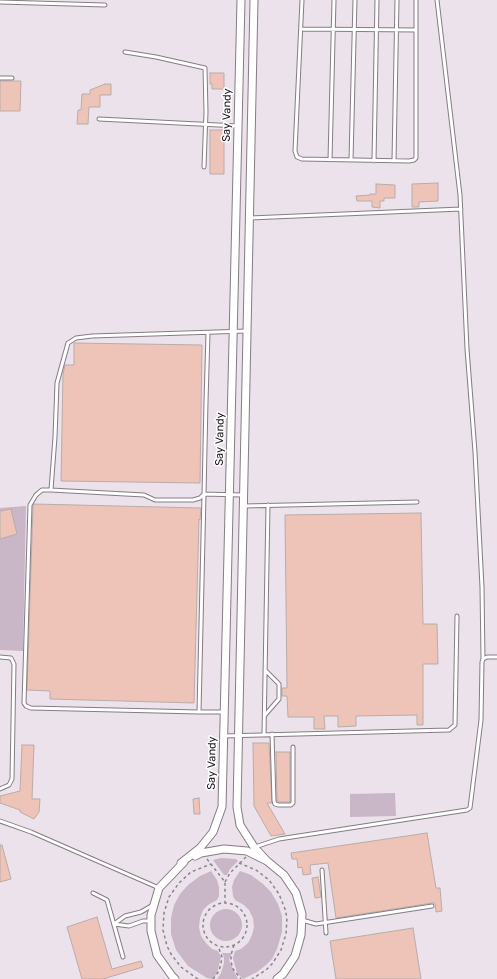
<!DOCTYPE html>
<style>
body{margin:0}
canvas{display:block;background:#ece2eb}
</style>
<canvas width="497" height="979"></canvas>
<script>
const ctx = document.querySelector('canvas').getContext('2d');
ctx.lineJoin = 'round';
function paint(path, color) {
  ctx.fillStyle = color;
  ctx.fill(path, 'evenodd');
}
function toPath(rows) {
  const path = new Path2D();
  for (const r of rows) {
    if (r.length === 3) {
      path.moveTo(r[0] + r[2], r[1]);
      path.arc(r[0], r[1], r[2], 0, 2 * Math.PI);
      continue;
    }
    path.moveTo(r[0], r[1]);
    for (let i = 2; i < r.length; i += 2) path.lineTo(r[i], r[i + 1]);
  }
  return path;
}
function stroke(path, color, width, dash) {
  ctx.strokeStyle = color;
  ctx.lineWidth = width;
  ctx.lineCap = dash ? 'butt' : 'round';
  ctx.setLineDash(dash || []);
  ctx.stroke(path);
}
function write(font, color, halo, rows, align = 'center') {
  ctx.font = font + ' Rubik,sans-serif';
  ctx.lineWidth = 3;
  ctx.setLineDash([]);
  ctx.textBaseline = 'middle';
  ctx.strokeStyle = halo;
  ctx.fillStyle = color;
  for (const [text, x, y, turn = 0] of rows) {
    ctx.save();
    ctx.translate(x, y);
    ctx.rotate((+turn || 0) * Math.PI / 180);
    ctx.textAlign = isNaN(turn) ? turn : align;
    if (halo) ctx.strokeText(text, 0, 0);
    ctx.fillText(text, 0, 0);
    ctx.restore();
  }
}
paint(toPath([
 [26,506,23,651,0,650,0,508],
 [395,793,396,816,350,817,350,794],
 [221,858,236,859,238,861,230,869,227,875,224,875,213,860],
 [211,871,217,880,219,887,219,896,217,900,208,905,203,910,200,918,199,927,201,936,206,943,212,949,218,951,221,957,217,973,213,979,207,978,188,966,176,950,171,934,171,918,174,905,180,894,188,885,200,876],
 [240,871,251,875,263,884,271,892,278,904,282,916,282,932,277,949,272,959,266,965,257,972,243,979,237,973,233,958,235,951,241,949,248,943,252,935,254,927,253,918,249,910,244,905,235,900,233,896,232,887,234,880],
 [226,925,16],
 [222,953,232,953,229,959,230,963,238,979,217,979,221,973,224,963,224,957]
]), '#c9b6c7');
const building = toPath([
 [210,73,224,73,224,89,212,89,212,84,210,84,210,73],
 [0,81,21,81,20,111,0,111,0,81],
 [105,84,111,84,111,95,100,95,100,107,89,107,88,124,77,124,78,110,81,110,82,94,90,94,90,90,105,84],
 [210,130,224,130,224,174,210,174,210,130],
 [438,183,438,201,419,202,419,207,412,207,412,184,438,183],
 [376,184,395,185,395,198,384,198,384,201,380,201,380,208,372,207,372,201,357,201,356,196,370,195,370,194,376,194,376,184],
 [74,343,202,345,200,483,61,481,63,374,65,365,74,365,74,343],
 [34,504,201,508,200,520,199,519,194,703,50,699,50,691,27,690,33,506,34,504],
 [11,509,17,534,0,539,0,511,11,509],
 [421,513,423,624,437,624,438,664,423,664,423,725,417,725,417,715,356,716,356,726,338,727,338,716,324,716,325,729,314,729,314,717,288,717,287,696,282,696,282,688,287,688,285,515,421,513],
 [253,743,269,743,272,803,267,803,285,834,271,836,254,806,253,743],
 [22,745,34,745,32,799,40,799,39,812,34,819,20,812,20,810,0,803,0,796,20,791,22,745],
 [276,752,290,752,290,802,278,802,277,800,276,752],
 [199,798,200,814,194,814,193,799,199,798],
 [427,833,436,888,440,888,442,911,436,912,435,903,432,903,336,918,328,863,310,865,311,874,303,875,302,867,298,868,297,859,292,859,291,853,427,833],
 [0,845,2,845,11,879,0,882,0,845],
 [318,877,321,897,315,898,312,878,318,877],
 [97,917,112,969,141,961,143,967,103,979,82,979,67,927,97,917],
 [413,928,421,979,336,979,330,941,413,928]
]);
paint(building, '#edc4b7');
stroke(building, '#b9aca8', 1);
const service = toPath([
 [302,0,295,151,297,157,302,159,409,161,414,160,416,158,416,0],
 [437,0,460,195,467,349,475,452,482,587,483,659],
 [0,2,105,5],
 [301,29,416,30],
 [125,52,156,57,205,68,206,112,204,167],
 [0,78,12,78],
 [99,119,238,126],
 [330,160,334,0],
 [351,160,355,0],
 [374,161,377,0],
 [394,161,397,0],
 [250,218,461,209],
 [208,333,206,402,204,494,199,712,31,708,26,706,24,703,30,505,36,495,42,490,51,490,144,495,155,500,193,500,200,498,204,494,242,495],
 [51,490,55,437,57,383,68,343,76,338,92,336,247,331],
 [244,506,417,502],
 [0,657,11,658,14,664,12,779,9,785,0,789],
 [199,712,224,712],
 [265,715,279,699,279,684,265,670],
 [272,734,274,801,275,804,278,805,291,805,293,803,293,747],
 [264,735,268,505],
 [223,736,449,730,455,725,457,616],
 [0,821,31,832,159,888],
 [255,847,279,839,467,810,470,808,481,720,482,662,483,659,487,657,497,657],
 [322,870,326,933],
 [93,893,107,900,123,957],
 [302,920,316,924,432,906],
 [114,924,125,916,141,912,153,905],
 [114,924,129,926,143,921,151,921]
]);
const tertiary = toPath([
 [254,0,237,807,240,825,254,847,267,861],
 [195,856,201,853,224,849,247,851,267,861,284,875,296,893,302,914,301,935,295,956,283,974,277,979],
 [181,863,200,848,213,832,222,807,241,0],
 [175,979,172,976,157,955,151,931,151,915,159,888,184,862]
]);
stroke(service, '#857c84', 5);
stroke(tertiary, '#857c84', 9);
stroke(toPath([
 [207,859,225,882,225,902],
 [239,863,256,870,269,880,279,894,285,909,287,918,286,934,281,950,272,964,266,970,252,979],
 [225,882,230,873,246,857],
 [225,925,22],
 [234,945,231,955,231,962,233,969,241,979],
 [198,979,181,967,171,954,167,946,163,930,164,913,169,897,179,883,191,872,211,864],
 [213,979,219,971,221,963,222,957,218,946]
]), '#8a838a', 1.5, [3, 3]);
stroke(service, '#fff', 3);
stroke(tertiary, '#fff', 7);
write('11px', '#191619', '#fff', [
 ["Say Vandy",227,115,-89],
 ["Say Vandy",220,439,-89],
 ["Say Vandy",212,763,-89]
]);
</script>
